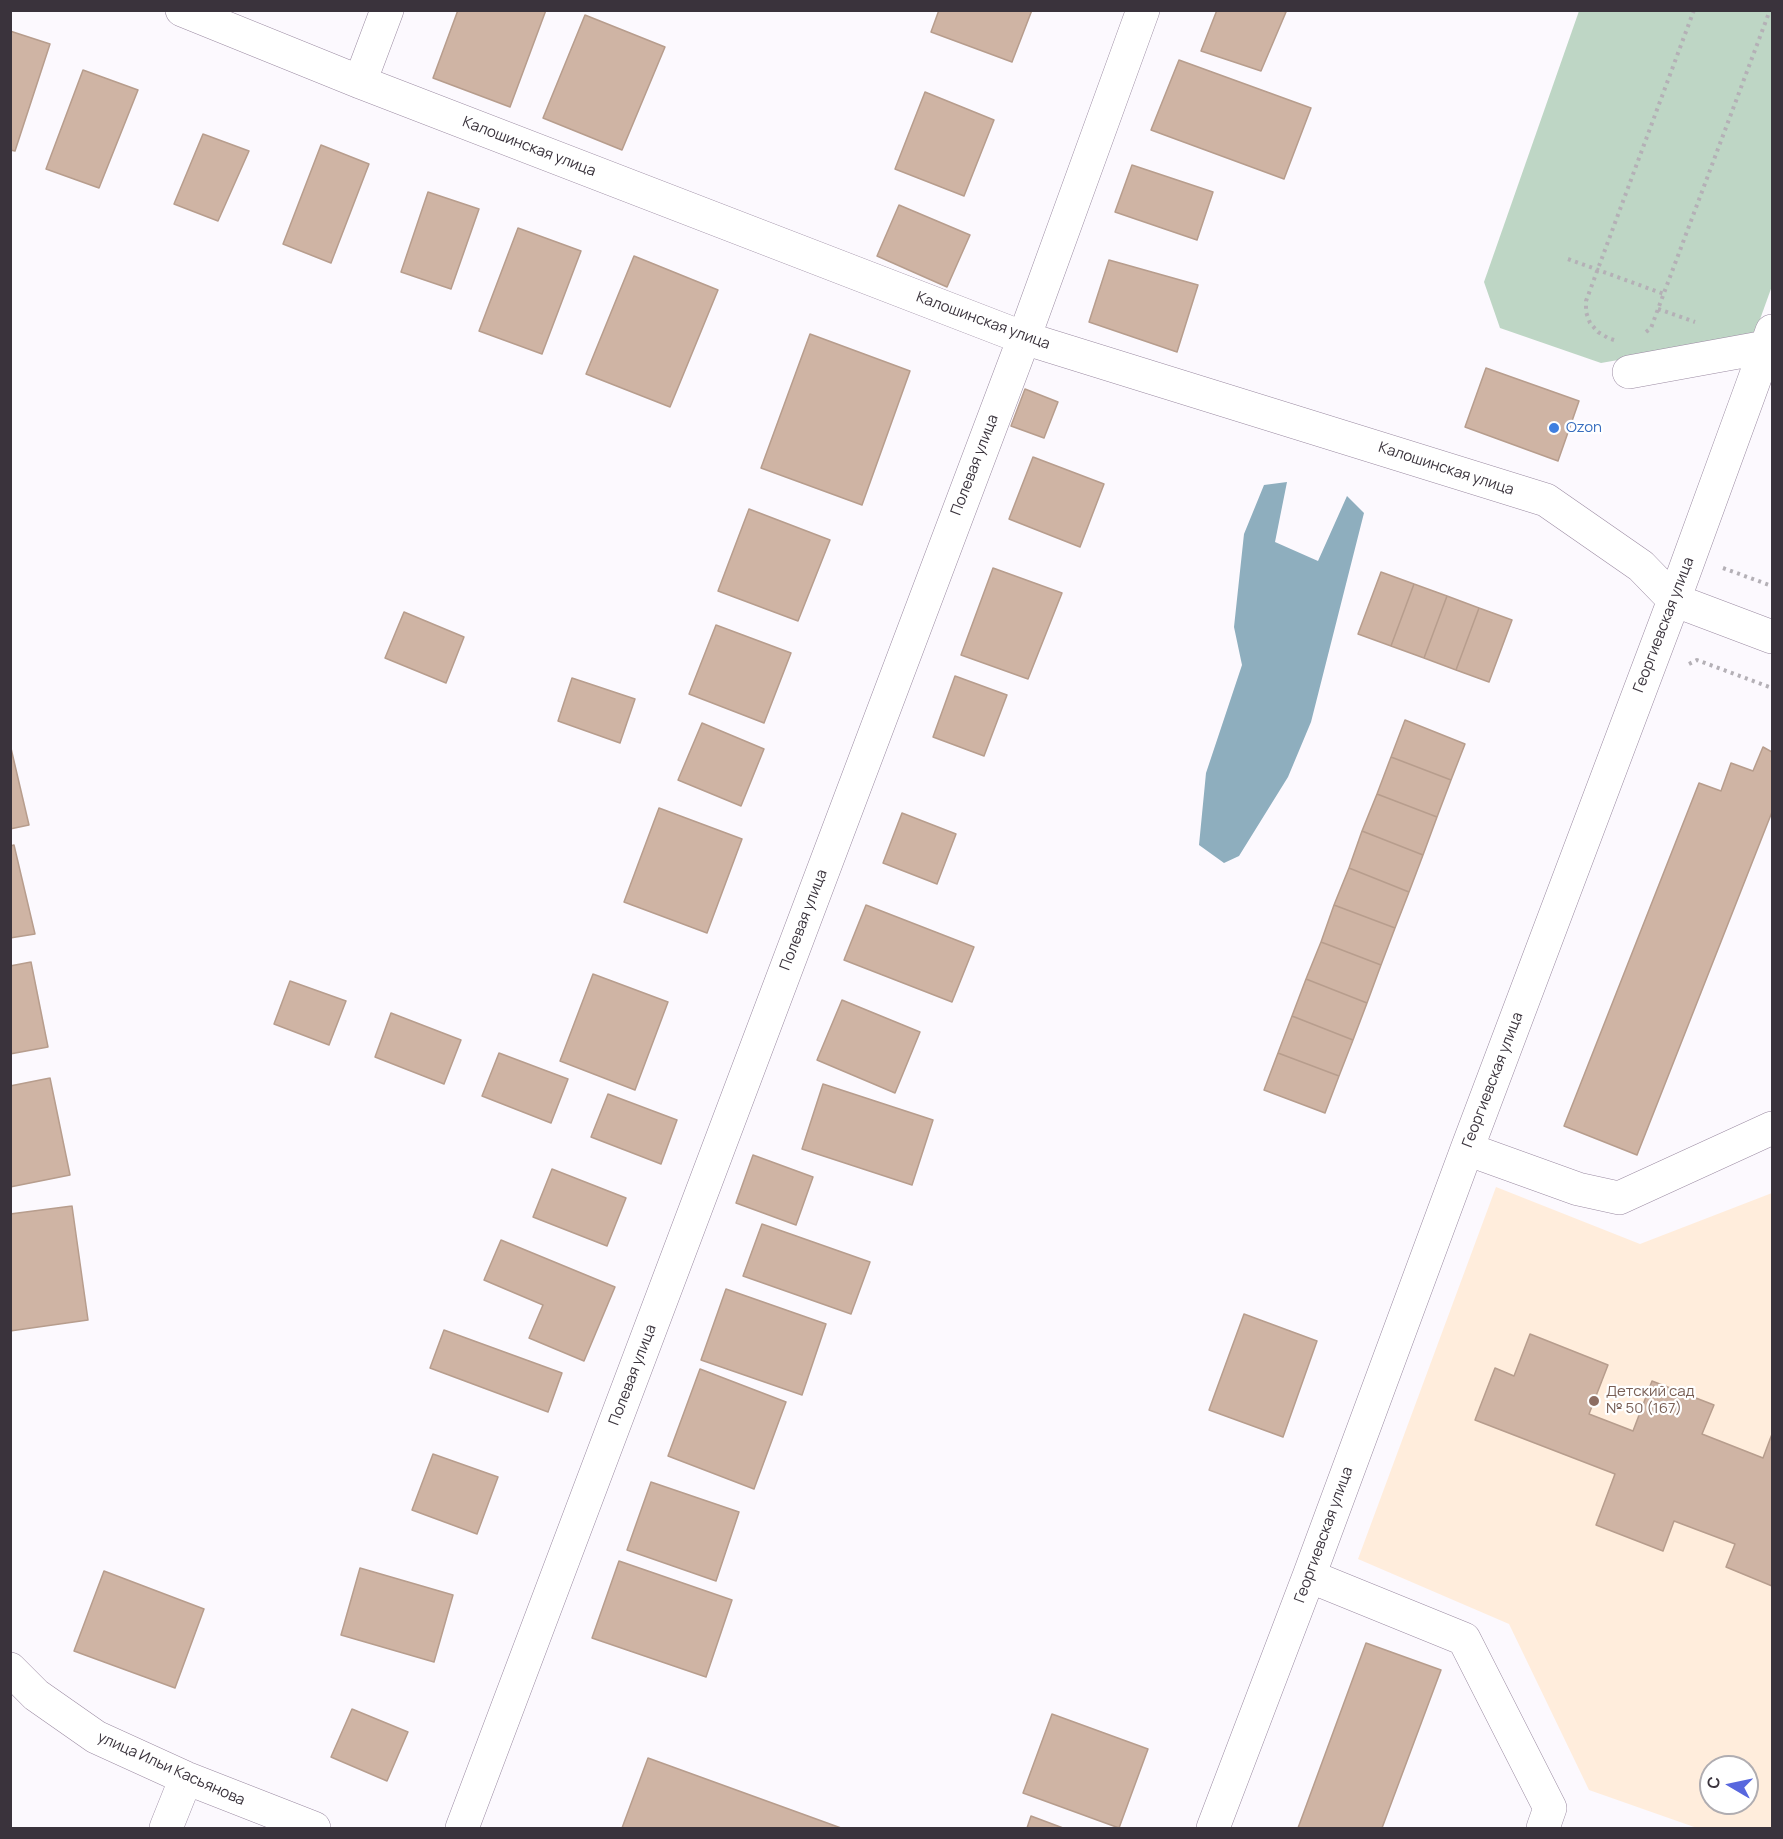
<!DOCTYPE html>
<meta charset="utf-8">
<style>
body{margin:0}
#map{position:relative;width:1783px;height:1839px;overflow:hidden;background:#fcf9fe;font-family:Manrope,sans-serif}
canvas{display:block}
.frame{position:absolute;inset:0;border:12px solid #3a333c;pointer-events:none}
.north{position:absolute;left:1699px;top:1755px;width:60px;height:60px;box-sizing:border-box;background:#fff;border:2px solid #b0adb1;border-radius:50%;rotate:279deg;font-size:16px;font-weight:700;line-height:24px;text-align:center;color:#3a333c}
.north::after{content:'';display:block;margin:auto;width:21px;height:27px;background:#5867de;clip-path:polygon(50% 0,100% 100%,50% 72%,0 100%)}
</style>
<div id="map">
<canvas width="1783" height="1839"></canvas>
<div class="frame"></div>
<div class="north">С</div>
</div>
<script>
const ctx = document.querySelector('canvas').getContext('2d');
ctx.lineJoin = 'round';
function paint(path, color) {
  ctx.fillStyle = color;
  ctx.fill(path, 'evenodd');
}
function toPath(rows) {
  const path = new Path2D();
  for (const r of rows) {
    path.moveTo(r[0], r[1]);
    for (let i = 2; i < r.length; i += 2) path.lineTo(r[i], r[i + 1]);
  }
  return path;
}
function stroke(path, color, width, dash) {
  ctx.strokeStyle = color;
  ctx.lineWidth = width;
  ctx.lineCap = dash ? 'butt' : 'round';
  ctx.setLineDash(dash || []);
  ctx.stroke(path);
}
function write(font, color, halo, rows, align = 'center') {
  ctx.font = font + ' Manrope,sans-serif';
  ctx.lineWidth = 4.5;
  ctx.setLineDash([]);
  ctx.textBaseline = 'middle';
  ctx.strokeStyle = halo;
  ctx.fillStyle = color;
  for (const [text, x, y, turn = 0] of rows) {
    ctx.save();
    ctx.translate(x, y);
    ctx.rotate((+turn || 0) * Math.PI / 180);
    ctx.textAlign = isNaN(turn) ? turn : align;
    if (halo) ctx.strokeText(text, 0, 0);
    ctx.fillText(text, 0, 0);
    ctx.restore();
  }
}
paint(toPath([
 [1496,1187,1640,1244,1772,1193,1772,1828,1697,1828,1589,1790,1509,1624,1358,1559],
 [1711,1767,1747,1767,1747,1803,1711,1803]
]), '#ffeddc');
paint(toPath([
 [1579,11,1772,11,1772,286,1754,336,1601,363,1500,328,1484,282]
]), '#bed6c5');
paint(toPath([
 [1287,482,1275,542,1318,561,1347,496,1364,513,1311,722,1288,777,1239,856,1224,863,1199,845,1206,773,1242,665,1234,627,1244,534,1264,485]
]), '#8eaebe');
const building = toPath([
 [458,10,546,10,510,107,433,78,458,10],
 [939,10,1032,10,1012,62,931,32,939,10],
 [1217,10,1280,10,1286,12,1261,71,1201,51,1217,10],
 [585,15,665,47,622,150,543,118,585,15],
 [10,31,50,44,15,151,10,150,10,31],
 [1179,60,1311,108,1284,179,1151,130,1179,60],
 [83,70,138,90,99,188,46,169,83,70],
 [925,92,994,120,964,196,895,169,925,92],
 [203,134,249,151,218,221,174,204,203,134],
 [321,145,369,164,331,263,283,244,321,145],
 [1132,165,1213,192,1197,240,1115,212,1132,165],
 [428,192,479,209,451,289,401,272,428,192],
 [899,205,970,235,947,287,877,256,899,205],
 [518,228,581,251,542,354,479,331,518,228],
 [634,256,718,290,670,407,586,374,634,256],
 [1109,260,1198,285,1177,352,1089,322,1109,260],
 [810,334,910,371,862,505,761,468,810,334],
 [1486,368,1579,401,1558,461,1465,427,1486,368],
 [1025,389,1058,402,1044,438,1011,426,1025,389],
 [1033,457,1104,484,1080,547,1009,519,1033,457],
 [749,509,830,540,798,621,718,591,749,509],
 [993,568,1062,593,1028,679,961,655,993,568],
 [1381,572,1414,584,1391,646,1358,634,1381,572],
 [1414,584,1447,596,1424,658,1391,646,1414,584],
 [1447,596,1479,608,1456,670,1424,658,1447,596],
 [1479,608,1512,620,1489,682,1456,670,1479,608],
 [404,612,464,637,446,683,385,658,404,612],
 [716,625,791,653,764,723,689,694,716,625],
 [955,676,1007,695,984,756,933,737,955,676],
 [572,678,635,699,620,743,558,721,572,678],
 [1405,720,1465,744,1451,780,1391,757,1405,720],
 [702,723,764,749,741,806,678,780,702,723],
 [10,744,29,825,10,829,10,744],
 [1763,747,1772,752,1772,812,1637,1155,1564,1126,1699,783,1721,791,1731,763,1753,771,1763,747],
 [1391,757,1451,780,1437,817,1377,794,1391,757],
 [1377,794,1437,817,1423,855,1362,831,1377,794],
 [659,808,742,839,707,933,624,902,659,808],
 [902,813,956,834,937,884,883,863,902,813],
 [1362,831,1423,855,1409,892,1349,868,1362,831],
 [14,845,35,934,10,938,10,846,14,845],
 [1349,868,1409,892,1395,928,1334,905,1349,868],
 [866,905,974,947,952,1002,844,960,866,905],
 [1334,905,1395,928,1381,965,1321,942,1334,905],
 [1321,942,1381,965,1367,1003,1306,979,1321,942],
 [31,962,48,1047,10,1054,10,966,31,962],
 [593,974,668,1002,635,1090,560,1061,593,974],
 [1306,979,1367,1003,1353,1040,1292,1016,1306,979],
 [290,981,346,1001,329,1045,274,1024,290,981],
 [842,1000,920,1032,895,1093,817,1060,842,1000],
 [391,1013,461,1040,444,1084,375,1057,391,1013],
 [1292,1016,1353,1040,1339,1076,1278,1053,1292,1016],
 [499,1053,568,1079,551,1123,482,1096,499,1053],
 [1278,1053,1339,1076,1325,1113,1264,1090,1278,1053],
 [50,1078,70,1175,10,1187,10,1086,50,1078],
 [823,1084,933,1120,912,1185,802,1149,823,1084],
 [608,1094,677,1120,661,1164,591,1137,608,1094],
 [753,1155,813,1177,796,1225,736,1203,753,1155],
 [552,1169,626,1198,607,1246,533,1217,552,1169],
 [72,1206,88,1320,10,1331,10,1214,72,1206],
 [762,1224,870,1262,851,1314,743,1276,762,1224],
 [501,1240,615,1287,584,1361,529,1338,543,1305,484,1280,501,1240],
 [726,1289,826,1324,802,1395,701,1360,726,1289],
 [1244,1314,1317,1341,1283,1437,1209,1410,1244,1314],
 [444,1330,562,1373,548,1412,430,1368,444,1330],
 [1530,1334,1608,1365,1589,1414,1633,1431,1652,1381,1714,1405,1702,1434,1763,1458,1772,1434,1772,1586,1726,1567,1735,1544,1674,1521,1663,1551,1596,1525,1615,1474,1475,1420,1495,1368,1514,1376,1530,1334],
 [700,1369,786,1402,754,1489,668,1456,700,1369],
 [433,1454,498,1477,477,1534,412,1510,433,1454],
 [651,1482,739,1512,716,1581,627,1550,651,1482],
 [619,1561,732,1600,706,1677,592,1638,619,1561],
 [360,1568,453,1595,434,1662,341,1635,360,1568],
 [104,1571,204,1609,175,1688,74,1651,104,1571],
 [1366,1643,1441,1670,1382,1828,1298,1828,1366,1643],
 [352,1709,408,1732,387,1781,331,1757,352,1709],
 [1052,1714,1148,1749,1119,1828,1023,1793,1052,1714],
 [648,1758,841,1828,622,1828,648,1758],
 [1031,1816,1063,1828,1027,1828,1031,1816]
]);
paint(building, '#cfb4a4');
stroke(building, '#b79d8d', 1.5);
const minor = toPath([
 [182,10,360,82,1024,338,1546,500,1641,566,1674,600,1772,637],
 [360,82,387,10],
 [1629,372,1766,347],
 [1467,1149,1578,1189,1619,1198,1772,1128],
 [1309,1576,1464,1639,1550,1808,1543,1828],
 [10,1669,36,1695,96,1737,186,1778,314,1828],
 [166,1828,186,1778],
 [462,1828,1024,338,1143,10],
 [1213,1828,1309,1576,1467,1149,1674,600,1772,331]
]);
stroke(minor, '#9b8ba2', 34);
stroke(toPath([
 [1568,259,1664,294],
 [1658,309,1695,322],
 [1646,332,1651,328,1658,309,1770,10],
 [1614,340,1608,338,1598,332,1590,323,1586,312,1586,301,1694,10],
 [1723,568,1772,586],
 [1689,664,1697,660,1772,688]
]), '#b4b0b6', 4, [3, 4.5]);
stroke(minor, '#fff', 33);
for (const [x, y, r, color] of [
 [1554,428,6,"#3f7fe0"],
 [1594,1401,6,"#8d6e63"]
]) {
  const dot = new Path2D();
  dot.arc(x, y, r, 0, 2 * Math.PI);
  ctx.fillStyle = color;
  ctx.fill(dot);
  stroke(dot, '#fff', 2);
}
write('15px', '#3a333c', '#fff', [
 ["Калошинская улица",529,147,21],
 ["Калошинская улица",983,321,20],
 ["Полевая улица",975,465,-69],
 ["Калошинская улица",1446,469,18],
 ["Георгиевская улица",1664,625,-69],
 ["Полевая улица",804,920,-69],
 ["Георгиевская улица",1493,1080,-69],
 ["Полевая улица",633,1375,-69],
 ["Георгиевская улица",1324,1535,-70],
 ["улица Ильи Касьянова",171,1769,24]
]);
write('15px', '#366cbe', '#fff', [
 ["Ozon",1566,428]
], 'left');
write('15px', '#785e54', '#fff', [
 ["Детский сад",1606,1392],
 ["№ 50 (167)",1606,1409]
], 'left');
</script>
